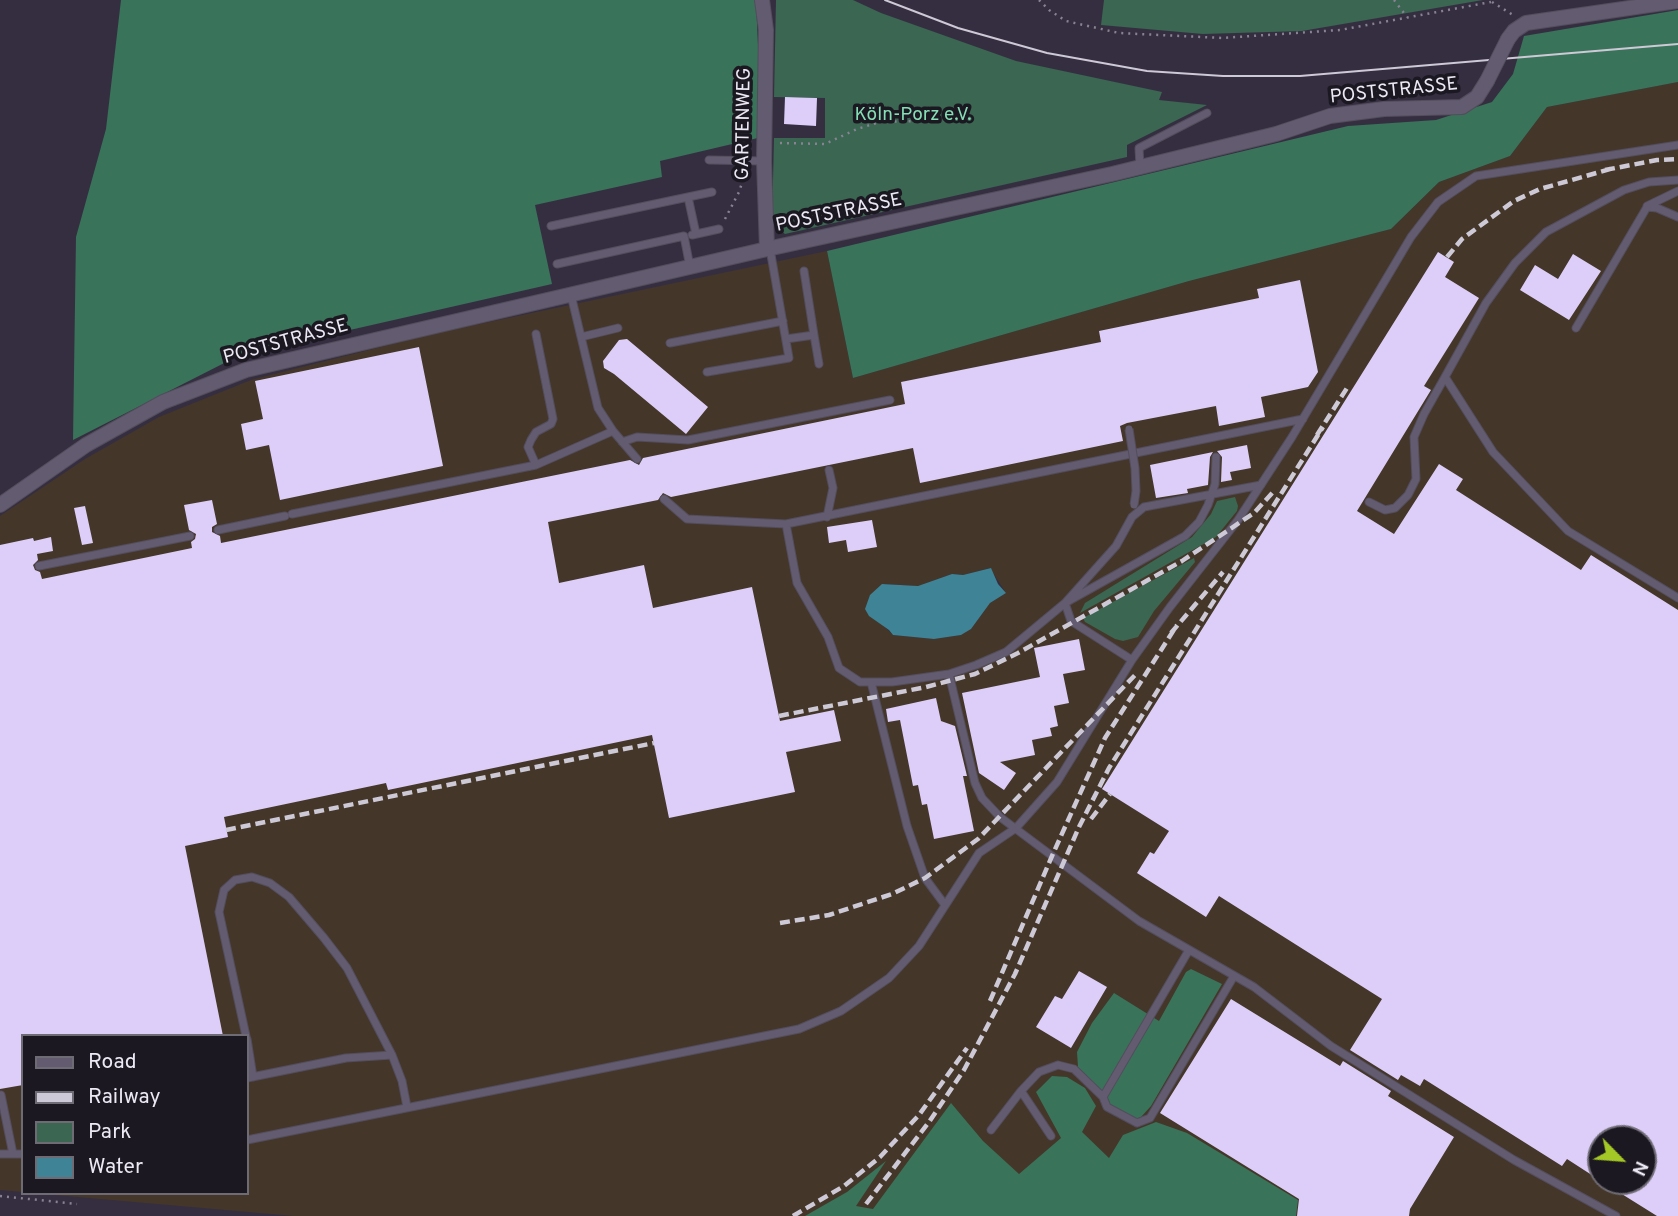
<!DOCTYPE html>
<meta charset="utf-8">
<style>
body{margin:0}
#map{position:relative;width:1678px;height:1216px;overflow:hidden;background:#352e41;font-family:Overpass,sans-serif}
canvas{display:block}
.legend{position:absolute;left:21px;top:1034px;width:228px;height:161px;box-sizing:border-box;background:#1b1821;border:2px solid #6f6b75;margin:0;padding:9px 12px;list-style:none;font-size:21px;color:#ece8f4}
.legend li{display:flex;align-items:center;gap:14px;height:35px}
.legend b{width:35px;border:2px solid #6f6b75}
.north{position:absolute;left:1587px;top:1125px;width:70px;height:70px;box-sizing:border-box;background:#1b1821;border:2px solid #6f6b75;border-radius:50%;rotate:115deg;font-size:19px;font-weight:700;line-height:28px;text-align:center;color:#ece8f4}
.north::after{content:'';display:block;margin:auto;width:24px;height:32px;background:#a4c825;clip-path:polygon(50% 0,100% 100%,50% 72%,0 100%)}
</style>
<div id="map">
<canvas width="1678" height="1216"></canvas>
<ul class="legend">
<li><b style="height:9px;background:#635c71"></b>Road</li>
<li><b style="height:9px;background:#cec9d6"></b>Railway</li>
<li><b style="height:19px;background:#3a6652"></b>Park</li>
<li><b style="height:19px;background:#3f8396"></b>Water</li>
</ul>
<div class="north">N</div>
</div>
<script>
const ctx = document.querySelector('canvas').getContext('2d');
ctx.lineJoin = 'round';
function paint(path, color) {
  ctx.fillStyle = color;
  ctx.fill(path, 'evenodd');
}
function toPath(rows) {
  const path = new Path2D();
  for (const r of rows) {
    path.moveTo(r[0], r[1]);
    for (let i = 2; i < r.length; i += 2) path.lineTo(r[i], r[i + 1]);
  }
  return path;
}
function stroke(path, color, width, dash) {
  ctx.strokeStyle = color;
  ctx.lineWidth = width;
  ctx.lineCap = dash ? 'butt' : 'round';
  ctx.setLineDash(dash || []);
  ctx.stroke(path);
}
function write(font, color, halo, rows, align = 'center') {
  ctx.font = font + ' Overpass,sans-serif';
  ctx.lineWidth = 7;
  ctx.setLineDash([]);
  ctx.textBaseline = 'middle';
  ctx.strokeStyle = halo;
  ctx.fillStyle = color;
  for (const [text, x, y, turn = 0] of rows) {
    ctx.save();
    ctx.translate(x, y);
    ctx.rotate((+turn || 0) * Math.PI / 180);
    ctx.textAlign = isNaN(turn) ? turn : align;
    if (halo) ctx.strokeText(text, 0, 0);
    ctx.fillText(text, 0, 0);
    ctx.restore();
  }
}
paint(toPath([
 [1678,82,1678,1216,294,1216,32,1193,247,1193,247,1036,23,1036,23,1192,0,1190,0,516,85,459,159,417,251,380,432,334,827,251,853,378,1189,281,1391,229,1439,182,1510,156,1547,107],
 [990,568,1006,593,990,603,971,629,961,635,934,639,893,635,883,625,882,584,918,586,952,574,963,575],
 [1601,1139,1643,1139,1643,1181,1601,1181]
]), '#443729');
paint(toPath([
 [776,0,853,0,881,13,1016,61,1162,92,1159,100,1207,105,1127,145,1127,157,785,234,772,223,774,138,825,138,825,98,774,97],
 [1104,0,1483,0,1302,31,1203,34,1101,25],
 [1235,497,1238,506,1237,511,1216,537,1080,613,1085,603,1192,537,1211,514,1217,501],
 [1194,558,1195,562,1154,611,1138,637,1123,641,1115,639,1085,622,1083,618]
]), '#3a6652');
paint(toPath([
 [121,0,756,0,762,137,660,161,662,177,535,205,552,284,240,355,73,440,76,237,106,129],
 [1678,10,1678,82,1547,107,1510,156,1439,182,1391,229,1189,281,853,378,827,251,1348,126,1436,120,1492,102,1513,74,1524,36],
 [1191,969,1222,984,1151,1106,1141,1117,1135,1119,1111,1106,1107,1096,1078,1067,1077,1052,1092,1023,1114,993,1159,1021,1186,972],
 [1052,1076,1067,1077,1085,1088,1096,1106,1082,1132,1109,1158,1123,1135,1156,1122,1187,1133,1298,1200,1296,1216,805,1216,847,1192,886,1161,856,1206,873,1209,951,1103,983,1141,1019,1174,1061,1138,1036,1092]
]), '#39735a');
paint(toPath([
 [991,568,998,584,1006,593,990,603,971,629,961,635,934,639,893,635,889,630,869,616,865,609,870,595,882,584,918,586,952,574,963,575]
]), '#3f8396');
paint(toPath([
 [785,97,817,98,816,126,784,124],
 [1438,252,1454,262,1445,277,1479,298,1424,386,1431,390,1357,511,1394,534,1439,464,1463,479,1456,490,1581,570,1591,555,1678,610,1678,1216,1657,1216,1601,1181,1643,1181,1643,1139,1601,1139,1601,1181,1567,1159,1562,1166,1424,1079,1420,1086,1401,1075,1398,1080,1350,1050,1382,999,1219,896,1206,917,1137,873,1150,852,1154,854,1169,831,1102,789],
 [1573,254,1601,271,1569,320,1520,290,1535,265,1558,279],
 [1300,280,1318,372,1308,387,1261,397,1265,417,1219,426,1216,406,1127,423,1120,426,1123,441,920,483,913,448,671,497,663,493,658,500,548,522,559,583,644,565,653,608,752,587,780,721,834,710,841,741,786,752,795,792,669,818,652,735,388,790,386,783,224,817,228,837,185,846,223,1036,23,1036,23,1085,0,1089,0,545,33,538,34,541,51,537,53,551,37,554,38,560,33,565,35,570,40,572,42,579,192,548,191,542,195,539,196,534,189,530,184,505,212,500,217,524,212,527,212,532,220,536,221,543,630,460,639,465,643,458,905,404,901,382,1101,342,1099,331,1259,298,1257,289],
 [627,339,708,407,686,434,614,374,604,368,603,361,619,340],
 [419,347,443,466,280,500,269,445,246,450,241,424,263,419,255,381],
 [1247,445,1251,468,1230,472,1232,480,1221,482,1222,457,1217,451],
 [1213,452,1210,457,1208,485,1187,489,1188,493,1156,498,1150,465],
 [85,506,93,543,82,545,74,508],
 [872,520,877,547,848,552,846,540,829,543,827,527],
 [1079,639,1085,670,1063,674,1069,703,1054,706,1058,726,1050,728,1052,736,1032,740,1035,755,1000,762,1016,773,1004,790,979,773,962,693,1040,677,1034,648],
 [936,698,941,721,955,726,967,776,963,776,974,831,934,839,927,804,922,805,918,785,913,786,900,720,888,722,886,709],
 [1079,971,1107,987,1071,1048,1036,1027,1055,996,1062,999],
 [1231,999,1340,1066,1343,1061,1391,1091,1388,1096,1454,1137,1410,1209,1409,1216,1297,1216,1299,1199,1160,1113]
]), '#dccef8');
const lane = toPath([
 [709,160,764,161],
 [1140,167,1139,148,1207,113],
 [1678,180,1649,182,1624,190,1546,232,1515,263,1486,303,1445,377,1493,452,1568,531,1678,598],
 [688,197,712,192],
 [1647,206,1678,191],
 [551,226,688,197,696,234],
 [692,235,719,229],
 [557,264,684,236,690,267],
 [571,295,598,408,613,431,637,459],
 [1576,328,1647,207,1657,208,1678,217],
 [814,335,819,364],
 [581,337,618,328],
 [786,339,814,335,804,271],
 [670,343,783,321],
 [707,372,789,358,770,249],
 [622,442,637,437,688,440,890,400],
 [536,465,528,447,531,440,536,432,551,424,553,419,536,334],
 [664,499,687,519,786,524,797,583,828,637,839,668,860,682,892,682,949,674,976,665,1006,652,1065,603,1185,536,1199,522,1208,505,1215,484,1216,457],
 [1369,502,1385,510,1395,508,1408,495,1416,479,1414,437,1424,414,1445,377],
 [292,514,536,465,613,431],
 [827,517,833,488,829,470],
 [786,524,1303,419],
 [218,530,285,516],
 [39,566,190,536],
 [1132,660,1071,621,1065,603,1116,546,1132,517,1144,507,1261,485],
 [949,674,975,783,982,798,1000,817,1139,921,1254,987,1331,1046,1514,1160,1616,1216],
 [871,682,907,826,925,878,945,905],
 [1189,950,1103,1097,1107,1107,1137,1123,1150,1118,1234,976],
 [246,1036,219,912,224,890,235,880,252,877,270,883,289,897,324,938,347,968,392,1055],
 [247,1039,253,1077],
 [247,1078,346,1058,392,1055,402,1081,407,1107],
 [1021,1091,1051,1136],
 [1,1095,13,1154],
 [991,1130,1021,1091,1039,1072,1058,1065,1074,1069,1103,1097],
 [247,1140,799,1029,841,1011,889,978,919,946,979,853,1016,828,1057,782,1132,660,1170,607,1238,520,1292,437,1411,237,1438,202,1476,176,1678,145],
 [0,1154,23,1154]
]);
const street = toPath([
 [762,0,766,30,764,161,767,249],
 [1508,39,1514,31,1526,23,1678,1],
 [0,505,86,445,163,402,246,370,767,249,1112,174,1276,134,1330,116,1384,109,1462,107,1477,97,1487,81]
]);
stroke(lane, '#534d5d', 9);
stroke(street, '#534d5d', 16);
stroke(toPath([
 [1039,0,1049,10,1066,21,1119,33,1222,38,1340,30,1491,2],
 [1394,0,1407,17],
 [1492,2,1513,15],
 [780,143,825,144,857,129,880,122,951,120],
 [725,219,739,192,746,171],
 [199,1193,199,1194],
 [0,1196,77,1204]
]), '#888292', 2.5, [2, 5]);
stroke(lane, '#635c71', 7);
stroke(street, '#635c71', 14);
stroke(toPath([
 [885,0,958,28,1047,53,1147,71,1223,76,1300,76,1678,44]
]), '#cec9d6', 2);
stroke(toPath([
 [1605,170,1657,160,1678,159],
 [1447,257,1462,239,1514,201,1540,189,1614,168],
 [1317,435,1347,388],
 [1171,633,1223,572],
 [779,716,926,687,975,674,1018,653,1182,561,1254,513,1274,491],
 [1091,819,1110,794],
 [226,830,654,743],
 [780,923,829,915,892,894,925,878,978,839,1137,673],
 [990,1001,1052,856,1105,738,1177,625],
 [866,1204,929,1122,964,1070,1015,974,1079,827,1109,768,1323,427],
 [793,1216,844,1186,880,1157,919,1115,967,1048]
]), '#cec9d6', 4.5, [10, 5]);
const laneBridge = toPath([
 [1129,429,1135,468,1136,491,1134,505]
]);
const streetBridge = toPath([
 [1487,81,1508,39]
]);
stroke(laneBridge, '#534d5d', 9, []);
stroke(streetBridge, '#534d5d', 16, []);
stroke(laneBridge, '#635c71', 7);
stroke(streetBridge, '#635c71', 14);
write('19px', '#ece8f4', '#1b1821', [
 ["POSTSTRASSE",1394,92,-6],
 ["GARTENWEG",745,124,-89],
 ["POSTSTRASSE",839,214,-12],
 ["POSTSTRASSE",286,343,-15]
]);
write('19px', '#85deb5', '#1b1821', [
 ["Köln-Porz e.V.",913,116]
]);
</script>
